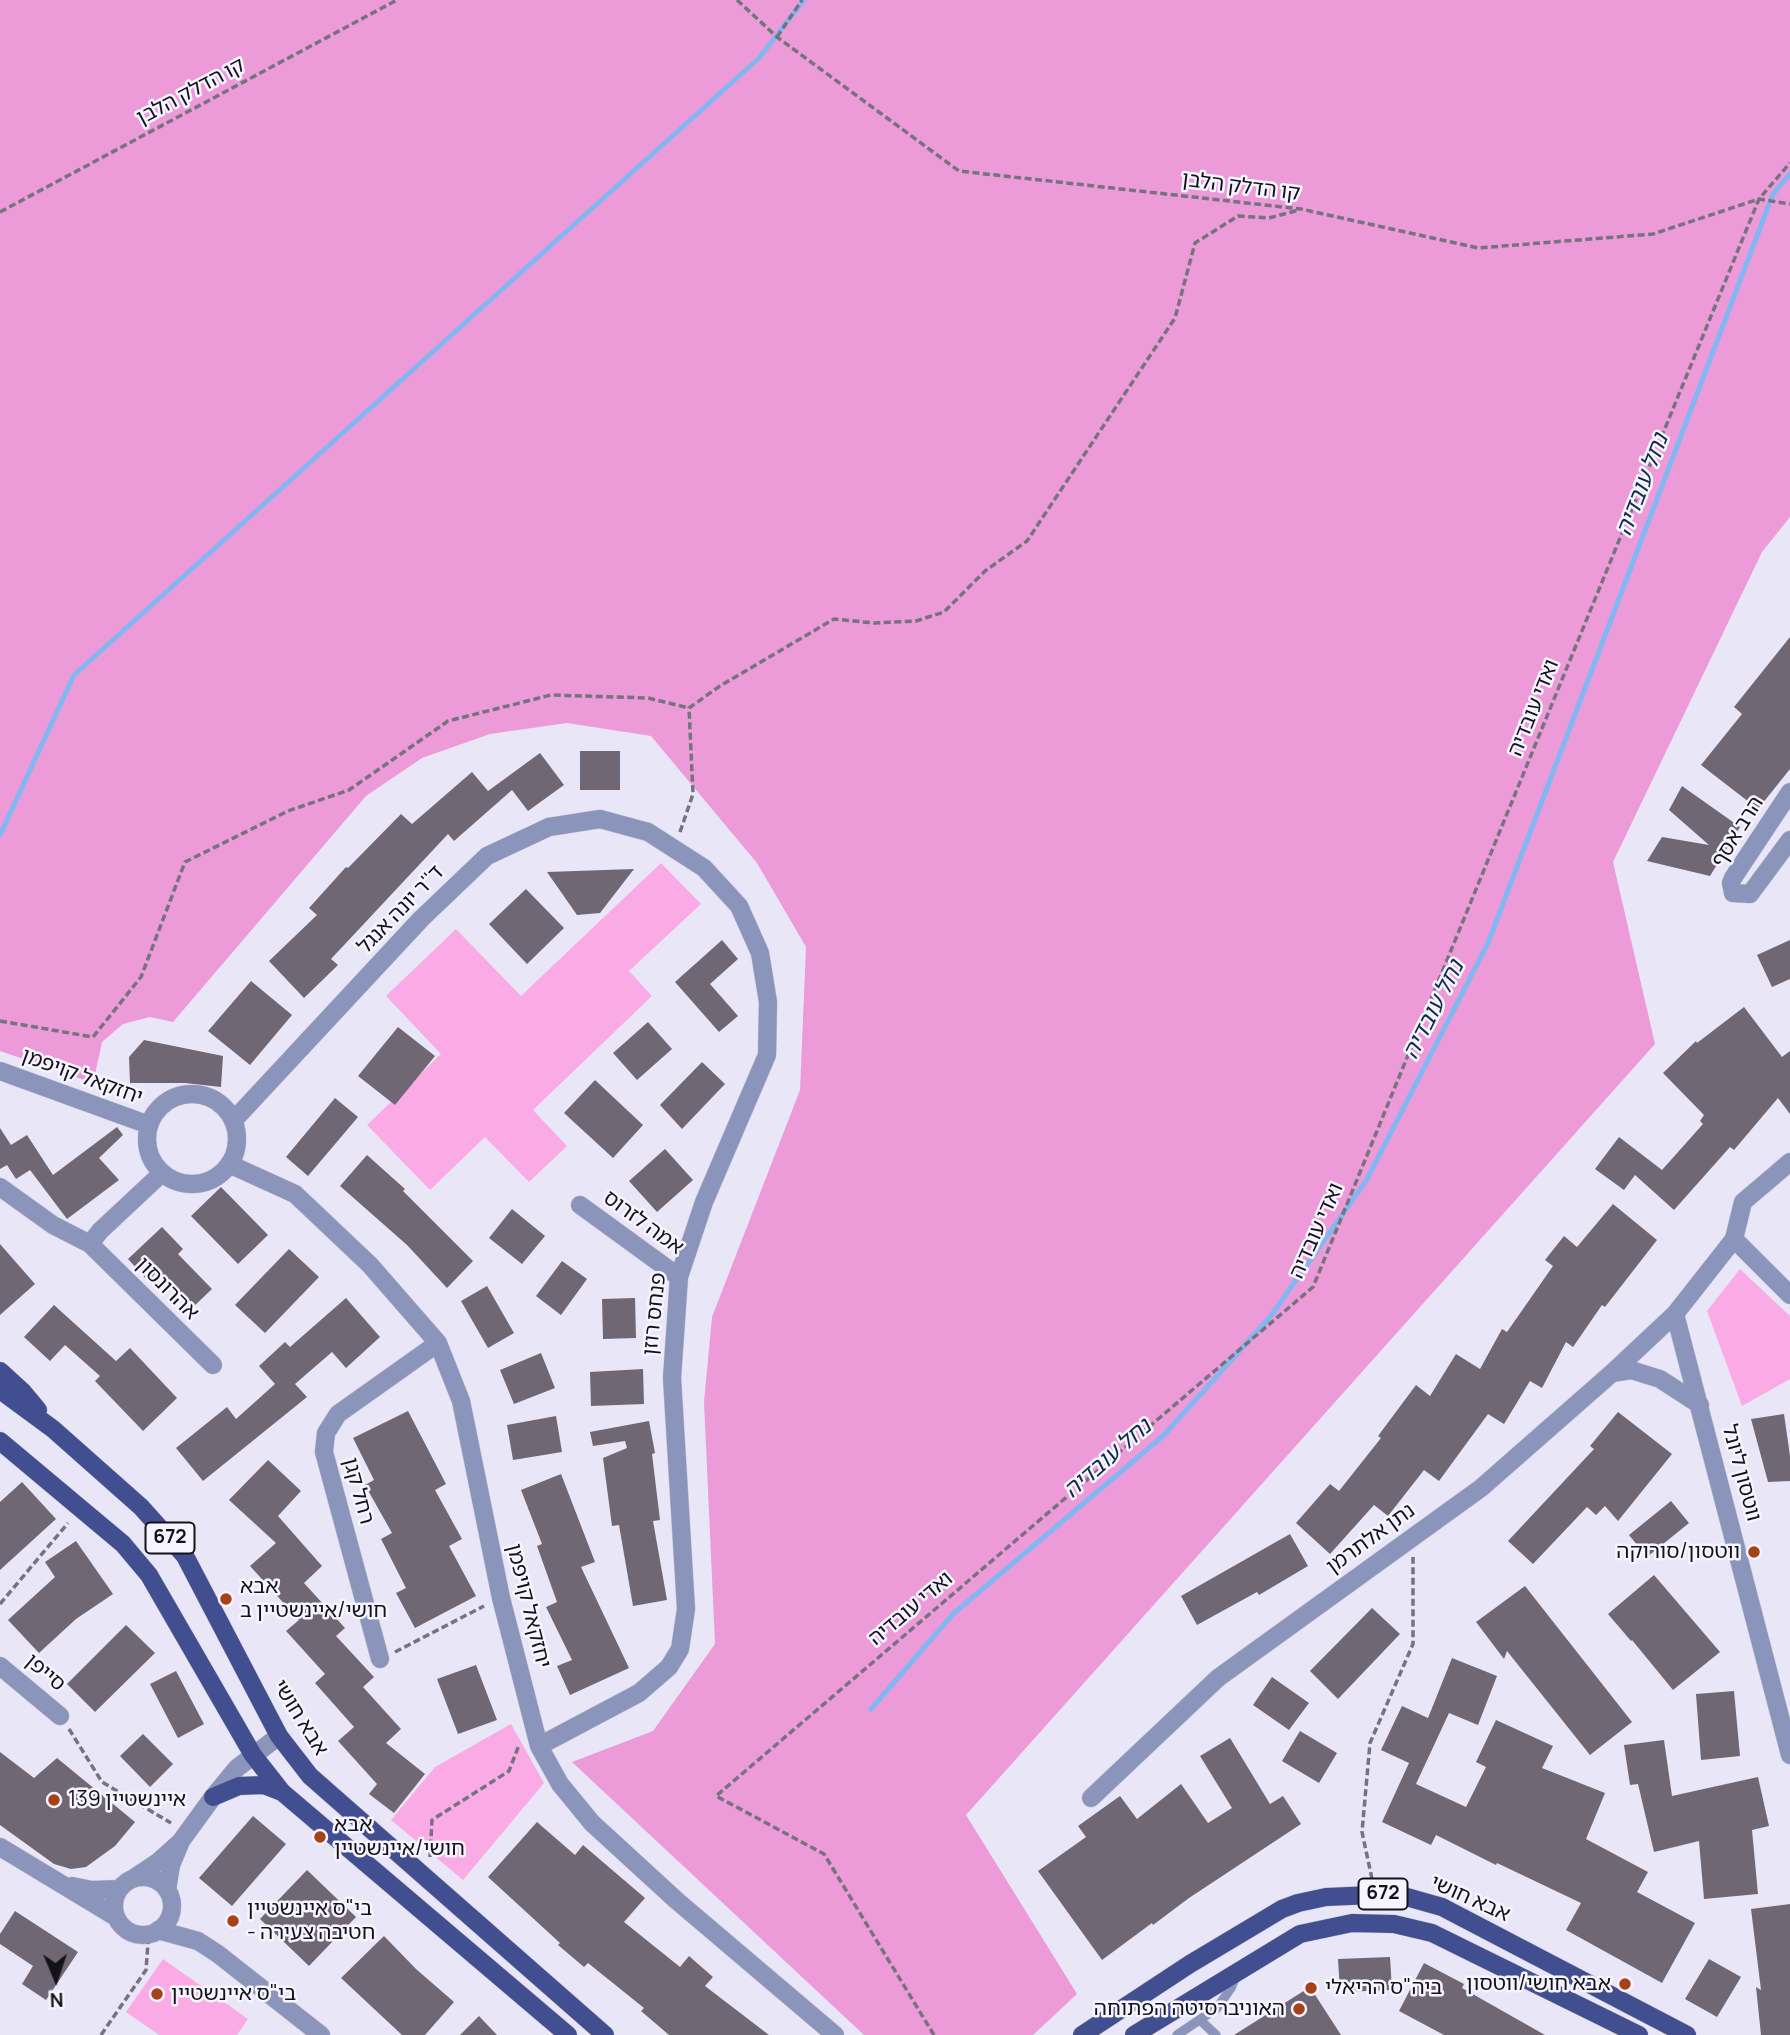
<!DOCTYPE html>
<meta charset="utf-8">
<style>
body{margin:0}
#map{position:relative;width:1790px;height:2035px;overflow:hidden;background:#e9e6f7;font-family:Manrope,sans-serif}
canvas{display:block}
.north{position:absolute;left:21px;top:1944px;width:70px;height:70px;-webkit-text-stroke:5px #f6f4ff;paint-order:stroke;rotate:178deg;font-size:19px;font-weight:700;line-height:28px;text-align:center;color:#131218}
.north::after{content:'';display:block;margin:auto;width:24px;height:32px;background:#131218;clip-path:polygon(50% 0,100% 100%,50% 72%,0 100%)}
</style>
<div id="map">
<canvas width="1790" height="2035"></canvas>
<div class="north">N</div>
</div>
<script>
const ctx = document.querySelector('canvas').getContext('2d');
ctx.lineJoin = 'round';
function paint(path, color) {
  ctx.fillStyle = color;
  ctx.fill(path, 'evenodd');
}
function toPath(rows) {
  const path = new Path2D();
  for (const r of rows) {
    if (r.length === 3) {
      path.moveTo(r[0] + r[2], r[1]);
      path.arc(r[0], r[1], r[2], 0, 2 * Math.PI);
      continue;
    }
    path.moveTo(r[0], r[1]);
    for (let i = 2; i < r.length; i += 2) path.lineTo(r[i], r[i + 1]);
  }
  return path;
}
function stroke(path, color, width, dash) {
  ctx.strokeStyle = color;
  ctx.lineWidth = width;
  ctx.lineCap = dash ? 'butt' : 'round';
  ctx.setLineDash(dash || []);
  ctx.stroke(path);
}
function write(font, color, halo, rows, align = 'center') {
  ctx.font = font + ' Manrope,"Noto Sans Hebrew",sans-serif';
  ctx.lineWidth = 5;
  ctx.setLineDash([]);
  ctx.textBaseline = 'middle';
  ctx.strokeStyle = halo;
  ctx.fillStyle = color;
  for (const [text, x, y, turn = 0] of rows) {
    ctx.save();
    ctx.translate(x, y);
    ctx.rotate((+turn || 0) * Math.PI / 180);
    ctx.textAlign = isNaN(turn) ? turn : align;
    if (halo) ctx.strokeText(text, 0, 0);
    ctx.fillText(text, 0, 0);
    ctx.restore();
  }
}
paint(toPath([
 [661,863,701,904,629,971,652,996,533,1110,567,1146,529,1182,485,1137,430,1190,367,1125,441,1054,386,996,456,929,521,996],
 [1740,1269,1790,1316,1790,1379,1742,1406,1707,1311],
 [511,1724,544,1783,463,1880,391,1820,435,1767],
 [163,1959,248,2019,237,2035,159,2035,126,2012]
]), '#faabe6');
paint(toPath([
 [0,0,1790,0,1790,517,1762,552,1613,862,1655,1044,966,1815,1077,1994,1033,2035,864,2035,572,1762,653,1731,715,1644,704,1402,712,1317,800,1090,806,947,757,863,651,736,567,723,490,734,422,758,366,796,173,1022,150,1017,123,1024,102,1042,93,1083,0,1051]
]), '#ed9ad9');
stroke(toPath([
 [0,835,74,675,759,58,804,0],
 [871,1709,953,1614,1163,1436,1270,1317,1366,1181,1488,943,1773,194,1790,174]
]), '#82b7f1', 5);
paint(toPath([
 [1790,637,1790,769,1758,809,1701,765,1742,714,1734,707],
 [580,751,620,751,620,790,580,790],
 [540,753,564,785,528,811,512,790,454,841,448,834,331,959,338,965,304,998,269,961,317,915,309,908,346,867,348,868,401,814,412,824,472,772,488,791],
 [1682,786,1740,827,1710,876,1647,861,1662,837,1709,845,1669,810],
 [634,869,600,913,577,915,547,872],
 [526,889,564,928,527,964,489,924],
 [722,940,738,959,710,984,738,1016,719,1032,675,982],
 [1790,940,1790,979,1772,987,1757,955],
 [251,981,292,1015,250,1065,208,1031],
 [1744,1007,1782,1057,1790,1051,1790,1114,1778,1098,1734,1150,1730,1147,1674,1210,1635,1175,1624,1190,1595,1169,1619,1137,1662,1170,1703,1124,1700,1121,1704,1115,1663,1073,1696,1041,1697,1043],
 [648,1022,672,1049,637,1080,613,1053],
 [398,1027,435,1056,395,1105,358,1076],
 [144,1040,223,1056,221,1087,185,1083,130,1083,129,1057],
 [702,1062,725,1084,682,1129,660,1105],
 [595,1080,643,1125,613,1158,564,1113],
 [335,1098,358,1117,308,1176,286,1157],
 [117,1127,123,1135,99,1158,119,1180,67,1219,30,1170,16,1179,7,1165,0,1169,0,1128,11,1145,27,1135,53,1175],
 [665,1149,693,1180,657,1212,629,1181],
 [367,1155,405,1189,403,1191,473,1261,447,1288,407,1245,340,1186],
 [221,1187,268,1235,238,1264,191,1216],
 [1613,1204,1657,1240,1605,1307,1602,1305,1573,1347,1566,1342,1542,1388,1530,1381,1504,1424,1488,1414,1439,1481,1424,1470,1388,1516,1374,1505,1330,1554,1296,1523,1330,1484,1339,1491,1381,1438,1378,1436,1416,1385,1430,1396,1456,1354,1480,1369,1502,1329,1507,1332,1553,1266,1545,1260,1564,1236,1577,1247],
 [512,1209,545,1236,522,1264,489,1238],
 [162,1227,183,1249,178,1254,212,1289,191,1309,156,1273,148,1281,128,1259],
 [0,1244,35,1284,0,1315],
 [289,1249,319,1277,265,1333,235,1305],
 [562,1261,587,1279,561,1315,536,1296],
 [487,1286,514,1333,488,1348,461,1301],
 [346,1298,380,1337,346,1368,332,1352,295,1384,307,1397,203,1481,176,1448,227,1407,236,1419,275,1384,259,1366,285,1342,290,1347],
 [635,1298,636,1338,603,1339,602,1299],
 [54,1305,116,1361,130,1348,177,1398,143,1431,95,1381,100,1376,65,1345,50,1361,24,1337],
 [541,1353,555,1388,514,1404,500,1370],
 [643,1369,644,1404,591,1406,590,1372],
 [408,1411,446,1484,435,1490,462,1539,449,1546,476,1596,415,1628,396,1593,406,1588,381,1539,392,1533,365,1485,374,1480,353,1438],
 [1618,1412,1672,1454,1618,1521,1605,1506,1596,1515,1587,1507,1533,1564,1508,1541,1594,1449,1590,1446],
 [1784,1414,1790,1456,1790,1481,1768,1482,1751,1419],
 [556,1416,562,1452,513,1460,507,1425],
 [649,1421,655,1453,652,1454,660,1520,653,1521,667,1600,633,1606,619,1525,612,1526,603,1458,627,1448,625,1441,593,1446,590,1432],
 [268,1460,301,1491,278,1516,322,1566,304,1583,345,1628,336,1636,374,1677,363,1687,401,1729,386,1743,425,1774,394,1813,369,1794,377,1784,338,1741,354,1727,315,1683,325,1674,286,1631,299,1620,250,1566,276,1543,229,1500],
 [561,1474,595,1562,581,1567,629,1668,570,1695,557,1666,572,1660,546,1607,557,1602,537,1546,542,1544,521,1490],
 [22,1482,56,1519,0,1570,0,1502],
 [1671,1501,1689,1523,1647,1557,1629,1535],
 [1290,1534,1308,1566,1259,1595,1257,1592,1197,1625,1181,1596],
 [76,1541,113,1594,76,1619,39,1653,8,1620,55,1577,45,1562],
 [1654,1575,1720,1652,1673,1690,1632,1640,1631,1641,1608,1614],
 [1525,1586,1632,1722,1590,1755,1507,1651,1504,1659,1476,1622],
 [1372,1608,1400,1634,1338,1699,1310,1671],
 [126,1625,155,1653,95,1712,67,1684],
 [1452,1658,1497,1676,1478,1725,1449,1713,1416,1784,1466,1807,1486,1767,1476,1762,1496,1720,1553,1746,1542,1768,1605,1793,1586,1839,1648,1872,1637,1892,1695,1923,1662,1983,1566,1930,1581,1903,1497,1863,1496,1865,1436,1835,1431,1845,1382,1822,1409,1763,1381,1750,1402,1706,1428,1718],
 [476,1665,497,1720,458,1734,437,1679],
 [176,1671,204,1724,178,1738,150,1684],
 [1272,1677,1309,1703,1289,1730,1253,1705],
 [1734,1691,1740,1756,1701,1760,1696,1694],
 [1300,1731,1337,1753,1319,1783,1282,1761],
 [143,1734,173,1764,150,1787,120,1756],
 [1230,1738,1270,1804,1283,1796,1301,1824,1189,1898,1153,1925,1152,1923,1102,1960,1038,1871,1086,1837,1078,1826,1120,1796,1137,1819,1181,1784,1208,1823,1232,1808,1200,1756],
 [1664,1740,1672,1796,1758,1777,1769,1826,1752,1830,1758,1894,1704,1899,1699,1841,1654,1852,1638,1784,1630,1785,1624,1745],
 [0,1752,34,1778,57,1758,135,1822,115,1846,86,1867,71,1869,54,1864,0,1825],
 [253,1816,286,1844,232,1906,199,1878],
 [537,1822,575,1855,583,1845,645,1898,624,1922,680,1967,689,1956,713,1977,705,1986,769,2035,669,2035,641,2011,644,2008,588,1963,584,1967,558,1945,560,1943,488,1877],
 [307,1870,356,1917,309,1966,260,1919],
 [1790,1904,1790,2035,1761,2035,1756,1987,1761,1990,1751,1909],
 [15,1911,78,1952,46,2000,22,1984,33,1966,0,1944,0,1934],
 [384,1936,416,1969,454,2002,425,2035,402,2035,341,1978],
 [1390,1957,1392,1990,1340,1992,1338,1959],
 [1709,1959,1741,1977,1717,2017,1685,1999],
 [1424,1963,1464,1984,1462,1988,1545,2035,1444,2035,1399,2011],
 [1310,1987,1341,2035,1234,2035],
 [479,2016,497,2035,460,2035]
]), '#706775');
const service = toPath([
 [1200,2020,1216,2035],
 [1177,2035,1217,2008,1231,1988,1236,1976]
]);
const minor = toPath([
 [1790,792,1733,878,1731,883,1733,893,1750,894,1790,840],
 [0,1071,149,1125],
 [192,1139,45],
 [233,1121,421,919,487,856,549,827,600,819,648,832,704,868,739,906,760,953,768,1002,767,1055,704,1202,679,1277,672,1378,686,1609,680,1649,669,1667,639,1693,539,1746],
 [229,1164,295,1194,370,1265,438,1343,461,1401,501,1598,539,1746,560,1784,592,1823,676,1900,835,2035],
 [0,1187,53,1225,90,1244,213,1365],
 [580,1205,679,1277],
 [1734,1239,1790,1295],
 [90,1244,100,1231,162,1173],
 [1675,1314,1790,1755],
 [1612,1373,1631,1370,1660,1379,1700,1405],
 [380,1659,324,1452,326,1433,338,1414,438,1343],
 [0,1666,60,1716],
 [1091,1798,1218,1678,1481,1488,1612,1373,1675,1314,1734,1239,1743,1202,1790,1162],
 [0,1847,116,1917],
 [143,1906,29],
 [134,1878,158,1862,178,1844],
 [72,1886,92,1890,119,1889],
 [167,1890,171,1865,181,1841,213,1797,237,1768,279,1736],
 [158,1930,198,1941,218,1954,321,2035]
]);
const primary = toPath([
 [0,1371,23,1392,38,1410],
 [0,1390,53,1429,141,1507,185,1556,279,1736,310,1776,605,2035],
 [0,1441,123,1544,149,1575,253,1755,282,1792,568,2035],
 [213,1797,239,1786,264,1785,282,1792],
 [1082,2035,1190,1964,1282,1909,1298,1903,1326,1897,1396,1894,1442,1907,1687,2035],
 [1134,2035,1300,1934,1352,1923,1394,1924,1432,1933,1639,2035]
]);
stroke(service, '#c7c4d3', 10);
stroke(minor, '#c7c4d3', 19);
stroke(primary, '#c7c4d3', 19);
stroke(toPath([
 [737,0,777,37,959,171,1301,209,1478,248,1653,234,1759,199,1790,204],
 [777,37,802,0],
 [0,212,397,0],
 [680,832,693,794,689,708,720,686,834,619,874,623,916,621,944,612,985,571,1027,541,1175,318,1195,243,1238,216,1269,218,1299,210],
 [0,1021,93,1037,141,977,185,862,288,811,349,790,448,721,551,695,648,698,689,708],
 [0,1604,68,1523],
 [395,1652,484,1606],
 [69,1729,102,1782,171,1823],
 [430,1857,432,1820,509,1771,519,1745],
 [1372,1879,1362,1832,1370,1743,1413,1644,1413,1557],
 [101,2035,146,1970,148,1943],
 [934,2035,824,1854,716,1796,1313,1287,1759,199,1790,163]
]), '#75737e', 3.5, [7, 3.5]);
stroke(service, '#8b95bb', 9);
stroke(minor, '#8b95bb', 18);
stroke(primary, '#414f90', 18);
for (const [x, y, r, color] of [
 [1754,1552,7,"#a74117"],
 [226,1599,7,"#a74117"],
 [54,1800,7,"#a74117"],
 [320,1837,7,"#a74117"],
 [233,1921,7,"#a74117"],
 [1625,1984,7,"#a74117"],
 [1311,1988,7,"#a74117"],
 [157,1994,7,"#a74117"],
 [1299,2009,7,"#a74117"]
]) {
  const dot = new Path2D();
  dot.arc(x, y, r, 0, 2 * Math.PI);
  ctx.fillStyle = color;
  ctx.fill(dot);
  stroke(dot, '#f6f4ff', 2.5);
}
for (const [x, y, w] of [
 [170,1538,49],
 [1383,1894,49]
]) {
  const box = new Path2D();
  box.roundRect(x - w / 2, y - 15.5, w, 31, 5);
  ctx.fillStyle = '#f6f4ff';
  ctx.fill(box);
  stroke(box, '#131218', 2);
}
write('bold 19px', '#131218', null, [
 ["672",170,1538],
 ["672",1383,1894]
]);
write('21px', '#131218', '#f6f4ff', [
 ["קו הדלק הלבן",191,92,-28],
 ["קו הדלק הלבן",1241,187,7],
 ["ואדי עובדיה",1534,708,-68],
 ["הרב אסף",1738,832,-58],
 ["ד''ר יונה אנגל",401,910,-46],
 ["יחזקאל קויפמן",82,1077,20],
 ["אמה לזרוס",643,1223,36],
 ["ואדי עובדיה",1317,1231,-66],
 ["אהרונסון",167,1289,45],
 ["פנחס רוזן",655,1314,-84],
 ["ווטסון ליונל",1741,1473,75],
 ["רחל קגן",358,1491,75],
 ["נתן אלתרמן",1371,1539,-36],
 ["יחזקאל קויפמן",528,1606,76],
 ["ואדי עובדיה",911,1609,-40],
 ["סייפן",45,1673,40],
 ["אבא חושי",300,1718,58],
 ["אבא חושי",1470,1899,24]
]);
write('21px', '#131218', '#f6f4ff', [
 ["ווטסון/סורוקה",1740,1552,"right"],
 ["אבא",240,1587],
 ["חושי/איינשטיין ב",240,1611],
 ["איינשטיין 139",68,1800],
 ["אבא",334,1825],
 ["חושי/איינשטיין",334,1849],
 ["בי\"ס איינשטיין",247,1909],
 ["- חטיבה צעירה",247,1933],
 ["אבא חושי/ווטסון",1611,1984,"right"],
 ["ביה\"ס הריאלי",1325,1988],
 ["בי\"ס איינשטיין",171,1994],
 ["האוניברסיטה הפתוחה",1285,2009,"right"]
], 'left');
write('italic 23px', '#102c49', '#f6f4ff', [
 ["נחל עובדיה",1643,485,-69],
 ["נחל עובדיה",1434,1010,-63],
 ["נחל עובדיה",1108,1459,-41]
]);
</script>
